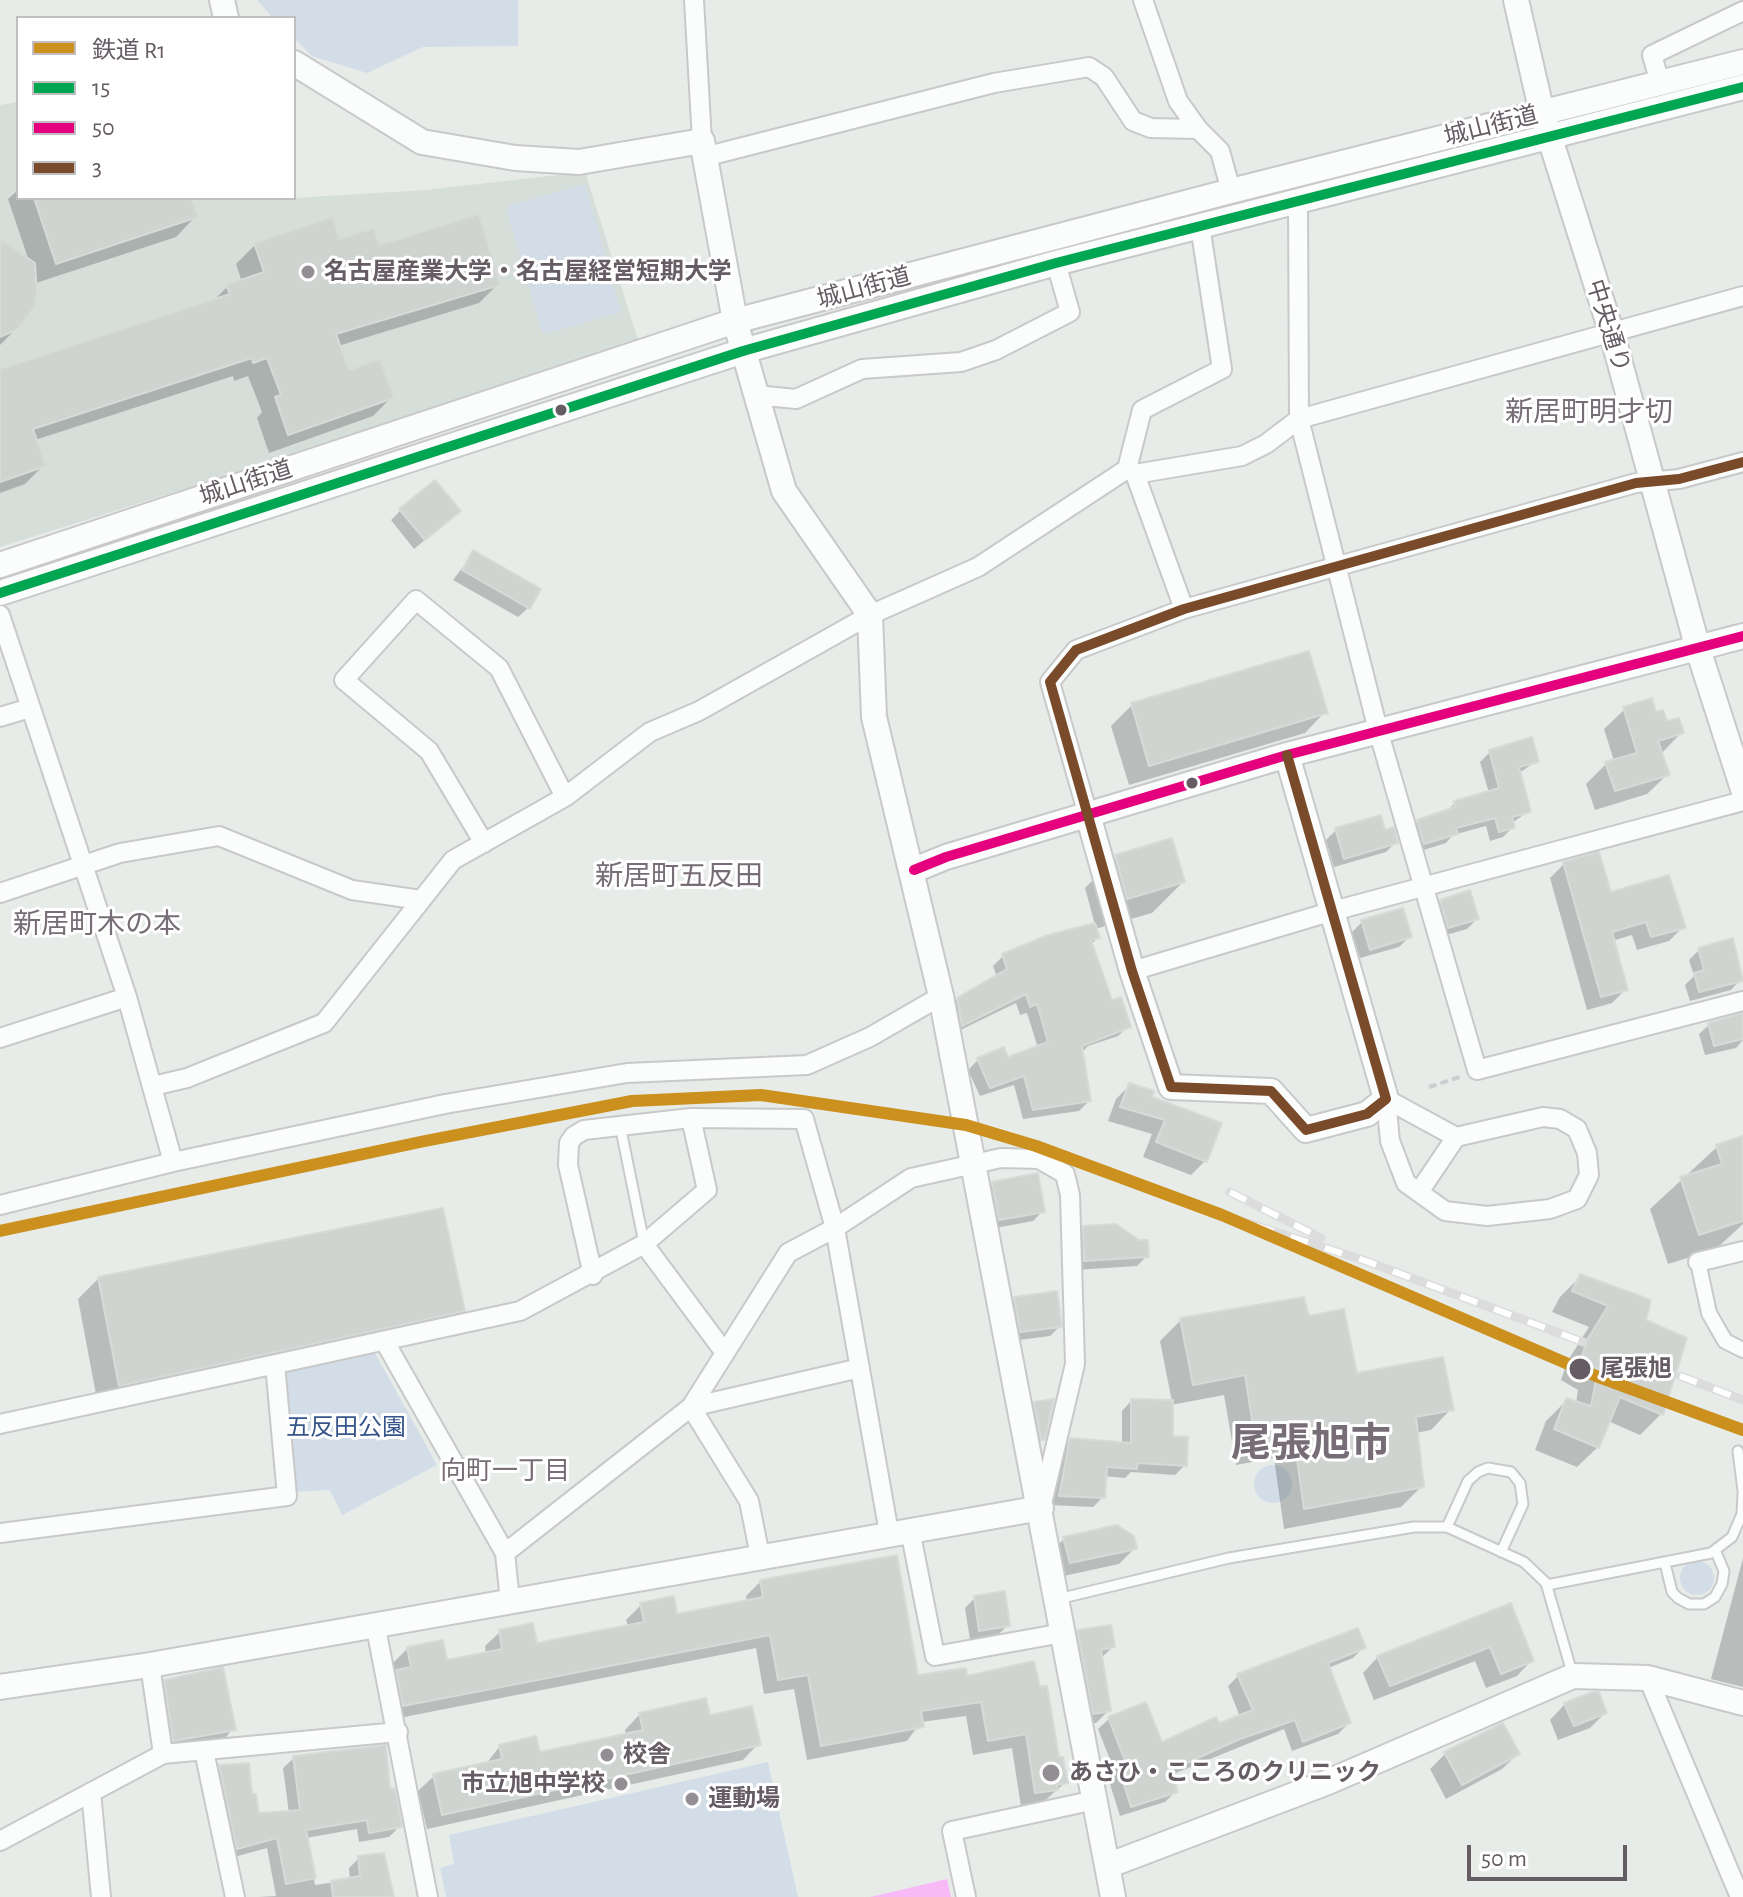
<!DOCTYPE html>
<meta charset="utf-8">
<style>
body{margin:0}
#map{position:relative;width:1743px;height:1897px;overflow:hidden;background:#e7ece9;font-family:"Alegreya Sans","Noto Sans JP",sans-serif}
canvas{display:block}
.legend{position:absolute;left:16px;top:16px;width:280px;height:184px;box-sizing:border-box;background:#fff;border:2px solid #c1bec1;margin:0;padding:10px 14px;list-style:none;font-size:24px;color:#655c64}
.legend li{display:flex;align-items:center;gap:16px;height:40px}
.legend b{width:40px;border:2px solid #c1bec1}
.scale{position:absolute;left:1467px;top:1845px;width:160px;height:36px;box-sizing:border-box;border:4px solid #655c64;border-top:0;padding-left:10px;font-size:24px;line-height:28px;white-space:nowrap;color:#655c64;-webkit-text-stroke:6px #fff;paint-order:stroke}
</style>
<div id="map">
<canvas width="1743" height="1897"></canvas>
<ul class="legend">
<li><b style="height:10px;background:#cb901e"></b>鉄道 R1</li>
<li><b style="height:10px;background:#00a651"></b>15</li>
<li><b style="height:10px;background:#e5007d"></b>50</li>
<li><b style="height:10px;background:#7a4b2a"></b>3</li>
</ul>
<div class="scale">50 m</div>
</div>
<script>
const ctx = document.querySelector('canvas').getContext('2d');
ctx.lineJoin = 'round';
function paint(path, color) {
  ctx.fillStyle = color;
  ctx.fill(path, 'evenodd');
}
function toPath(rows) {
  const path = new Path2D();
  for (const r of rows) {
    if (r.length === 3) {
      path.moveTo(r[0] + r[2], r[1]);
      path.arc(r[0], r[1], r[2], 0, 2 * Math.PI);
      continue;
    }
    path.moveTo(r[0], r[1]);
    for (let i = 2; i < r.length; i += 2) path.lineTo(r[i], r[i + 1]);
  }
  return path;
}
function stroke(path, color, width, dash) {
  ctx.strokeStyle = color;
  ctx.lineWidth = width;
  ctx.lineCap = dash ? 'butt' : 'round';
  ctx.setLineDash(dash || []);
  ctx.stroke(path);
}
function write(font, color, halo, rows, align = 'center') {
  ctx.font = font + ' "Alegreya Sans","Noto Sans JP",sans-serif';
  ctx.lineWidth = 6;
  ctx.setLineDash([]);
  ctx.textBaseline = 'middle';
  ctx.strokeStyle = halo;
  ctx.fillStyle = color;
  for (const [text, x, y, turn = 0] of rows) {
    ctx.save();
    ctx.translate(x, y);
    ctx.rotate((+turn || 0) * Math.PI / 180);
    ctx.textAlign = isNaN(turn) ? turn : align;
    if (halo) ctx.strokeText(text, 0, 0);
    ctx.fillText(text, 0, 0);
    ctx.restore();
  }
}
paint(toPath([
 [18,102,18,198,294,198,425,190,585,172,640,346,0,547,0,105]
]), '#d6deda');
paint(toPath([
 [257,0,518,0,518,46,423,47,367,73,312,56,294,38,294,18,273,18],
 [585,184,621,312,543,334,506,207],
 [375,1353,437,1465,342,1515,330,1490,293,1492,278,1372],
 [1273,1484,19],
 [1697,1578,17],
 [768,1762,798,1897,446,1897,440,1868,454,1864,449,1835]
]), '#d2dde7');
paint(toPath([
 [947,1879,951,1897,870,1897]
]), '#f8baf7');
paint(toPath([
 [18,190,18,198,189,198,195,217,176,237,33,284,17,328,0,345,0,247,29,261,8,199],
 [337,241,378,247,498,284,479,303,338,346,348,373,392,397,373,416,269,453,257,418,262,412,248,376,234,381,233,376,35,440,44,465,25,484,0,493,0,371,213,301,227,287,242,282,236,264,255,245],
 [401,510,448,521,414,549,391,520],
 [474,552,528,608,518,617,453,580],
 [1132,705,1325,712,1305,733,1129,785,1111,726],
 [1625,709,1655,714,1681,733,1661,754,1668,774,1647,794,1595,810,1586,784,1606,764,1614,761,1604,729],
 [1490,752,1537,761,1519,773,1529,811,1512,823,1513,827,1503,837,1490,841,1486,826,1453,835,1446,843,1414,853,1408,831,1418,821,1445,813,1455,803,1489,793,1480,762],
 [1336,830,1396,842,1386,852,1334,867,1326,840],
 [1116,857,1183,882,1152,913,1095,929,1097,938,1091,945,1111,1003,1128,1026,1118,1036,1088,1046,1083,1051,1089,1101,1079,1111,1023,1119,1014,1085,980,1096,968,1070,978,1060,1003,1050,1007,1060,1038,1048,1027,1013,1020,1015,1016,1003,952,1034,948,1010,958,999,997,977,993,966,1003,956,1095,925,1085,888],
 [1564,864,1610,895,1683,927,1669,941,1637,950,1632,935,1612,941,1626,989,1612,1003,1587,1010,1550,878],
 [1441,901,1477,919,1467,929,1439,937,1431,911],
 [1362,922,1409,937,1399,947,1360,958,1352,932],
 [1699,950,1740,980,1731,990,1690,1001,1685,985,1694,976,1689,960],
 [1709,1025,1743,1027,1743,1040,1736,1048,1705,1055,1699,1034],
 [1130,1085,1149,1098,1205,1161,1191,1175,1143,1157,1152,1134,1108,1121,1116,1099],
 [1743,1138,1743,1224,1716,1249,1668,1264,1650,1209,1717,1147],
 [993,1184,1043,1211,1033,1221,990,1229,983,1193],
 [1084,1228,1147,1256,1137,1266,1075,1270,1074,1238],
 [1581,1276,1643,1321,1661,1414,1640,1435,1608,1421,1598,1447,1577,1467,1535,1450,1546,1421,1567,1400,1576,1403,1578,1390,1561,1380,1567,1362,1589,1327,1552,1312,1560,1297],
 [98,1279,463,1310,442,1331,98,1405,78,1299],
 [1015,1299,1060,1326,1050,1336,1011,1341,1005,1309],
 [1308,1319,1355,1376,1451,1409,1431,1430,1416,1433,1422,1486,1401,1507,1284,1529,1274,1458,1236,1465,1224,1395,1171,1405,1171,1438,1185,1465,1175,1475,1131,1472,1125,1478,1104,1476,1103,1497,1093,1507,1050,1505,1061,1450,1071,1440,1122,1444,1122,1411,1131,1401,1172,1402,1160,1341,1181,1320],
 [1035,1404,1043,1439,1027,1454,1019,1419],
 [1064,1539,1135,1548,1119,1564,1054,1578,1048,1554],
 [1743,1558,1743,1687,1711,1679],
 [761,1581,917,1677,966,1678,1057,1760,1066,1782,1041,1804,1021,1807,1012,1748,973,1755,966,1716,921,1722,907,1741,807,1760,794,1689,764,1694,756,1648,389,1720,382,1687,396,1674,393,1663,408,1648,445,1662,486,1654,485,1646,500,1632,535,1645,628,1627,626,1620,641,1605,676,1616,747,1602,746,1596],
 [975,1598,1008,1625,998,1635,970,1640,965,1608],
 [1510,1605,1532,1660,1517,1676,1486,1688,1475,1661,1374,1700,1363,1673,1378,1657],
 [1078,1632,1113,1647,1100,1659,1109,1710,1096,1723,1081,1726,1065,1645],
 [1364,1647,1353,1658,1328,1668,1349,1723,1338,1734,1292,1751,1284,1729,1171,1775,1176,1791,1165,1802,1120,1816,1109,1781,1116,1775,1098,1729,1109,1719,1161,1744,1240,1717,1228,1686,1239,1675],
 [165,1682,233,1729,224,1739,164,1750,155,1692],
 [1565,1704,1605,1713,1590,1728,1558,1740,1550,1720],
 [640,1714,758,1744,743,1760,427,1829,418,1791,434,1776,485,1765,500,1746,538,1754,626,1735,625,1730],
 [1445,1754,1518,1754,1502,1769,1446,1799,1430,1769],
 [294,1758,388,1791,400,1826,389,1837,359,1842,357,1829,306,1838,315,1885,350,1880,349,1868,359,1858,391,1897,258,1897,276,1896,267,1848,227,1859,210,1777,220,1767,250,1797,257,1815,289,1813,283,1768]
]), '#0003');
const building = toPath([
 [34,198,191,198,198,217,56,264,34,198],
 [479,214,500,285,336,334,349,370,380,359,394,398,288,435,275,397,281,395,267,358,253,363,252,358,33,429,46,466,0,482,0,369,230,294,226,285,264,272,254,243,333,217,339,239,374,228,379,245,479,214],
 [0,239,35,263,37,294,35,306,18,329,0,337,0,239],
 [435,480,461,511,425,540,399,509,435,480],
 [473,550,541,589,530,609,462,570,473,550],
 [1309,651,1328,713,1149,766,1131,703,1309,651],
 [1652,698,1656,712,1663,710,1667,721,1679,718,1684,733,1658,741,1670,775,1615,791,1605,762,1637,753,1623,707,1652,698],
 [1532,737,1539,762,1519,767,1531,812,1512,817,1515,828,1499,832,1495,818,1456,828,1458,834,1424,844,1417,820,1455,807,1454,801,1499,788,1489,750,1532,737],
 [1381,815,1385,830,1394,827,1398,843,1344,859,1335,828,1381,815],
 [1172,838,1185,882,1127,899,1115,855,1172,838],
 [1599,852,1611,892,1669,875,1686,928,1651,937,1646,922,1612,932,1628,990,1601,997,1563,862,1599,852],
 [1470,890,1479,919,1448,928,1440,900,1470,890],
 [1403,908,1412,937,1370,950,1361,920,1403,908],
 [1095,923,1100,938,1091,940,1112,1000,1121,997,1131,1027,1082,1046,1091,1101,1033,1110,1024,1076,990,1088,977,1058,1004,1047,1008,1057,1048,1042,1037,1004,1030,1007,1026,994,962,1026,957,998,1007,969,1002,954,1048,935,1095,923],
 [1733,938,1743,981,1699,992,1694,973,1704,970,1698,948,1733,938],
 [1743,1013,1743,1039,1714,1046,1708,1023,1743,1013],
 [1129,1083,1154,1091,1152,1097,1222,1123,1207,1162,1156,1142,1165,1120,1120,1107,1129,1083],
 [1743,1136,1743,1221,1699,1235,1680,1177,1722,1164,1716,1145,1743,1136],
 [1038,1173,1045,1212,999,1220,992,1182,1038,1173],
 [443,1208,465,1311,119,1386,98,1277,443,1208],
 [1116,1224,1139,1240,1148,1240,1149,1257,1084,1261,1083,1226,1116,1224],
 [1580,1274,1651,1300,1646,1320,1687,1338,1663,1415,1620,1397,1599,1448,1554,1429,1566,1398,1591,1406,1598,1370,1581,1359,1587,1340,1608,1306,1572,1291,1580,1274],
 [1057,1291,1062,1327,1020,1332,1014,1297,1057,1291],
 [1304,1297,1309,1316,1344,1309,1357,1373,1443,1357,1454,1410,1416,1417,1424,1487,1304,1509,1294,1438,1256,1445,1245,1375,1193,1385,1180,1318,1304,1297],
 [1054,1399,1045,1440,1041,1440,1034,1402,1054,1399],
 [1131,1399,1173,1400,1173,1436,1188,1437,1187,1466,1138,1463,1137,1469,1107,1467,1105,1498,1059,1496,1070,1438,1131,1443,1131,1399],
 [1117,1525,1134,1536,1137,1549,1070,1563,1063,1537,1117,1525],
 [897,1555,918,1675,966,1668,967,1676,1034,1661,1040,1687,1047,1686,1059,1757,1063,1757,1068,1783,1057,1785,1058,1790,1035,1793,1026,1734,988,1741,981,1702,921,1711,924,1727,821,1746,808,1675,778,1680,770,1635,403,1706,396,1670,411,1667,407,1647,443,1640,447,1660,502,1649,499,1630,533,1623,537,1643,644,1622,640,1603,674,1596,677,1614,763,1597,760,1580,897,1555],
 [1005,1591,1010,1626,979,1631,974,1596,1005,1591],
 [1511,1603,1534,1661,1501,1674,1490,1647,1390,1686,1377,1656,1511,1603],
 [1111,1625,1115,1647,1101,1650,1111,1711,1093,1714,1077,1630,1111,1625],
 [1358,1628,1366,1648,1328,1663,1351,1723,1303,1742,1295,1720,1240,1739,1171,1770,1178,1792,1131,1807,1119,1769,1127,1766,1108,1717,1146,1702,1162,1742,1216,1717,1219,1723,1253,1710,1237,1674,1358,1628],
 [223,1667,236,1730,173,1741,164,1680,223,1667],
 [1593,1692,1599,1692,1607,1713,1574,1726,1564,1703,1593,1692],
 [706,1698,710,1715,752,1706,761,1745,442,1815,433,1774,502,1759,499,1745,536,1736,540,1752,643,1730,639,1713,706,1698],
 [1503,1723,1520,1754,1462,1785,1444,1752,1503,1723],
 [386,1745,390,1789,395,1788,402,1827,369,1833,367,1820,306,1830,316,1878,286,1884,277,1838,237,1849,219,1765,249,1763,252,1794,256,1794,259,1813,300,1810,293,1756,386,1745],
 [384,1853,394,1897,333,1897,331,1881,360,1876,358,1856,384,1853]
]);
paint(building, '#d0d4d1');
stroke(building, '#d6dbd7', 2);
const service = toPath([
 [620,1125,644,1243],
 [1738,1451,1743,1491],
 [1447,1527,1468,1481,1478,1472,1488,1468,1511,1472,1520,1483,1523,1504,1501,1552],
 [1665,1563,1672,1592,1678,1598,1689,1604,1704,1604,1715,1597,1722,1584,1724,1571,1715,1550],
 [1547,1585,1711,1553,1732,1537,1742,1514,1743,1493],
 [1058,1599,1229,1558,1414,1527,1447,1527,1524,1562,1546,1583,1573,1676]
]);
const pedestrian = toPath([
 [1698,1262,1709,1313,1725,1341,1743,1350]
]);
const minor = toPath([
 [694,0,702,141],
 [1143,0,1178,101,1198,129],
 [1660,83,1652,55,1743,11],
 [704,157,994,83,1089,67,1104,77,1133,121,1151,128,1198,129,1220,151,1231,191],
 [1298,201,1299,419,1378,730,1477,1070,1743,1001],
 [755,395,796,399,862,369,961,362,996,350,1070,312,1056,263],
 [1127,469,1135,474,1184,609],
 [1135,474,1242,456,1266,444,1299,419,1743,296],
 [0,615,127,997,173,1162],
 [0,717,30,708],
 [1088,815,1050,682,1076,650,1184,609,1636,483,1679,479,1743,462],
 [484,843,429,751,344,680,416,600,499,668,565,797],
 [0,893,120,853,219,836,352,890,421,900],
 [1132,971,1333,911,1743,801],
 [0,1038,127,997],
 [153,1086,187,1078,324,1023,453,860,565,797,650,732,699,711,870,615,978,567,1127,469,1142,410,1222,369,1200,226],
 [1386,1099,1456,1137,1543,1117,1560,1119,1577,1129,1587,1153,1589,1175,1577,1199,1550,1209,1487,1216,1445,1211,1406,1183,1390,1141,1386,1099],
 [1419,1192,1456,1137],
 [0,1205,173,1162,445,1104,627,1073,807,1065,870,1037,941,996],
 [644,1244,725,1353],
 [1698,1262,1743,1251],
 [593,1275,568,1165,569,1143,574,1136,584,1130,691,1118,804,1119,835,1228,889,1533],
 [385,1342,505,1553,510,1601],
 [0,1424,520,1311,644,1244,707,1190,691,1118],
 [910,1530,935,1656,1063,1633],
 [0,1533,287,1496,275,1364],
 [505,1553,691,1407,788,1253,835,1228,911,1178,1001,1158,1039,1159,1065,1174,1070,1195,1075,1364,1041,1508],
 [760,1556,749,1501,691,1407,860,1368],
 [375,1623,428,1897],
 [150,1665,163,1754],
 [1648,1678,1740,1897],
 [204,1751,235,1897],
 [91,1792,101,1897],
 [0,1841,163,1754,398,1732],
 [966,1897,952,1831,1095,1800]
]);
const tertiary = toPath([
 [222,0,226,18],
 [1516,0,1542,113,1612,334,1698,649,1743,789],
 [294,63,422,142,515,158,579,162,702,141,735,321,784,491,870,615,874,717,941,996,1113,1897],
 [0,565,735,321,1231,191,1743,62],
 [0,593,743,351,1056,263,1743,87],
 [1088,815,1132,971,1171,1087,1271,1091,1306,1130,1367,1114,1386,1099,1287,755],
 [914,870,946,857,1287,755,1743,636],
 [0,1687,150,1665,1041,1508],
 [1107,1866,1328,1782,1573,1676,1648,1678,1743,1703]
]);
stroke(service, '#c9c9ca', 13);
stroke(pedestrian, '#c9c9ca', 18);
stroke(minor, '#c9c9ca', 22);
stroke(tertiary, '#c9c9ca', 28);
stroke(toPath([
 [1429,1087,1460,1077]
]), '#ccccd1', 4, [8, 4]);
stroke(service, '#fbfcfc', 9);
stroke(pedestrian, '#fbfcfc', 14);
stroke(minor, '#fbfcfc', 18);
stroke(tertiary, '#fbfcfc', 24);
const rail = toPath([
 [1230,1192,1321,1238],
 [1222,1215,1363,1260,1583,1342],
 [1680,1376,1743,1400]
]);
stroke(rail, '#dcdcdc', 9);
stroke(rail, '#fff', 6, [18]);
stroke(toPath([
 [0,593,743,351,1056,263,1743,87]
]), '#00a651', 10);
stroke(toPath([
 [914,870,946,857,1287,755,1743,636]
]), '#e5007d', 10);
stroke(toPath([
 [1287,755,1386,1099,1367,1114,1306,1130,1271,1091,1171,1087,1132,971,1050,682,1076,650,1184,609,1636,483,1679,479,1743,462]
]), '#7a4b2a', 10);
stroke(toPath([
 [0,1231,425,1141,632,1101,761,1095,966,1125,1036,1146,1222,1215,1596,1376,1743,1430]
]), '#cb901e', 12);
for (const [x, y, r, color] of [
 [308,272,8,"#928e93"],
 [561,410,7,"#655c64"],
 [1192,783,7,"#655c64"],
 [1580,1369,12,"#655c64"],
 [607,1755,8,"#928e93"],
 [1051,1773,10,"#928e93"],
 [621,1784,8,"#928e93"],
 [692,1799,8,"#928e93"]
]) {
  const dot = new Path2D();
  dot.arc(x, y, r, 0, 2 * Math.PI);
  ctx.fillStyle = color;
  ctx.fill(dot);
  stroke(dot, '#fff', 3);
}
write('24px', '#655c64', '#fff', [
 ["城山街道",1491,126,-14],
 ["城山街道",864,288,-15],
 ["中央通り",1608,326,73],
 ["城山街道",246,483,-18]
]);
write('bold 24px', '#655c64', '#fff', [
 ["名古屋産業大学・名古屋経営短期大学",324,272],
 ["校舎",623,1755],
 ["あさひ・こころのクリニック",1069,1773],
 ["市立旭中学校",605,1784,"right"],
 ["運動場",708,1799]
], 'left');
write('bold 24px', '#655c64', '#fff', [
 ["尾張旭",1600,1369]
], 'left');
write('24px', '#36558a', '#fff', [
 ["五反田公園",346,1428]
]);
write('26px', '#776d76', '#fff', [
 ["向町一丁目",505,1471]
]);
write('28px', '#776d76', '#fff', [
 ["新居町明才切",1589,413],
 ["新居町五反田",679,877],
 ["新居町木の本",97,925]
]);
write('bold 40px', '#776d76', '#fff', [
 ["尾張旭市",1311,1444]
]);
</script>
